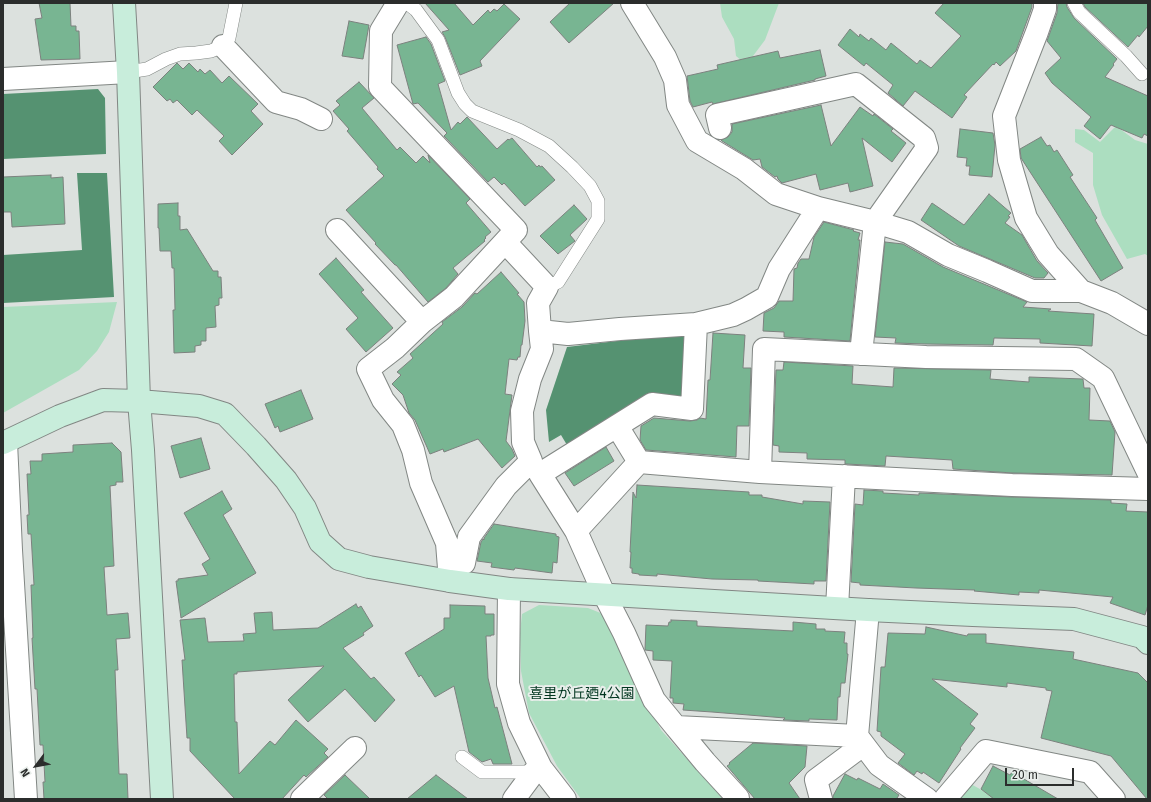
<!DOCTYPE html>
<meta charset="utf-8">
<style>
body{margin:0}
#map{position:relative;width:1151px;height:802px;overflow:hidden;background:#dce1de;font-family:"Fira Sans",sans-serif}
canvas{display:block}
.frame{position:absolute;inset:0;border:4px solid #2b2d2c;pointer-events:none}
.north{position:absolute;left:16px;top:746px;width:40px;height:40px;-webkit-text-stroke:3px #e9eeeb;paint-order:stroke;rotate:238deg;font-size:11px;font-weight:700;line-height:16px;text-align:center;color:#2b2d2c}
.north::after{content:'';display:block;margin:auto;width:14px;height:18px;background:#2b2d2c;clip-path:polygon(50% 0,100% 100%,50% 72%,0 100%)}
.scale{position:absolute;left:1005px;top:768px;width:69px;height:18px;box-sizing:border-box;border:2px solid #2b2d2c;border-top:0;padding-left:5px;font-size:12px;line-height:14px;white-space:nowrap;color:#2b2d2c;-webkit-text-stroke:3px #e9eeeb;paint-order:stroke}
</style>
<div id="map">
<canvas width="1151" height="802"></canvas>
<div class="frame"></div>
<div class="north">N</div>
<div class="scale">20 m</div>
</div>
<script>
const ctx = document.querySelector('canvas').getContext('2d');
ctx.lineJoin = 'round';
function paint(path, color) {
  ctx.fillStyle = color;
  ctx.fill(path, 'evenodd');
}
function toPath(rows) {
  const path = new Path2D();
  for (const r of rows) {
    path.moveTo(r[0], r[1]);
    for (let i = 2; i < r.length; i += 2) path.lineTo(r[i], r[i + 1]);
  }
  return path;
}
function stroke(path, color, width, dash) {
  ctx.strokeStyle = color;
  ctx.lineWidth = width;
  ctx.lineCap = dash ? 'butt' : 'round';
  ctx.setLineDash(dash || []);
  ctx.stroke(path);
}
function write(font, color, halo, rows, align = 'center') {
  ctx.font = font + ' "Fira Sans","Noto Sans JP",sans-serif';
  ctx.lineWidth = 4;
  ctx.setLineDash([]);
  ctx.textBaseline = 'middle';
  ctx.strokeStyle = halo;
  ctx.fillStyle = color;
  for (const [text, x, y, turn = 0] of rows) {
    ctx.save();
    ctx.translate(x, y);
    ctx.rotate((+turn || 0) * Math.PI / 180);
    ctx.textAlign = isNaN(turn) ? turn : align;
    if (halo) ctx.strokeText(text, 0, 0);
    ctx.fillText(text, 0, 0);
    ctx.restore();
  }
}
paint(toPath([
 [720,3,779,3,765,40,750,60,742,61,736,56,734,39,722,17],
 [1116,126,1135,140,1148,144,1148,256,1145,254,1127,259,1102,215,1093,185,1093,153,1075,142,1075,129,1084,130,1100,142],
 [117,302,109,332,97,351,79,370,3,413,3,307],
 [539,605,588,608,603,614,661,730,721,797,721,799,581,799,557,766,529,713,521,671,520,633,522,614],
 [969,783,998,799,957,799]
]), '#acdec0');
paint(toPath([
 [98,89,105,98,106,154,3,159,3,94],
 [77,173,107,173,114,297,3,303,3,255,82,250],
 [691,332,687,401,570,450,561,435,549,442,546,410,567,347]
]), '#559271');
const building = toPath([
 [39,3,70,3,71,26,76,26,76,31,79,31,80,59,41,60,35,19,42,18,39,3],
 [425,3,454,3,473,25,488,10,490,13,494,9,497,11,504,4,520,19,480,61,482,66,460,75,445,37,442,32,449,30,425,3],
 [570,3,614,3,569,43,550,22,570,3],
 [944,3,1032,3,1032,7,1016,51,1000,66,996,62,994,65,993,64,964,95,967,97,952,118,915,91,903,106,888,93,893,85,866,63,864,66,838,45,850,29,859,37,860,34,869,41,871,38,886,50,891,43,917,64,920,60,931,68,961,36,935,13,944,3],
 [1058,3,1066,3,1067,7,1074,18,1117,59,1113,64,1114,65,1105,77,1148,96,1148,136,1144,134,1142,138,1111,125,1100,139,1084,126,1091,117,1052,83,1045,73,1061,58,1047,41,1057,13,1058,3],
 [1083,3,1148,3,1148,26,1139,37,1138,35,1128,47,1085,7,1083,3],
 [349,21,369,25,363,59,342,56,349,21],
 [426,37,431,44,445,81,438,84,451,130,458,122,460,124,467,117,497,149,508,139,509,140,512,138,537,167,539,165,540,167,542,166,555,180,525,206,504,183,502,185,494,177,488,182,444,136,447,133,418,103,413,104,397,45,426,37],
 [820,50,826,76,815,79,815,80,713,104,712,102,693,107,690,101,687,76,718,69,717,65,778,51,780,58,820,50],
 [177,63,183,69,189,63,198,72,200,69,205,74,210,70,222,83,229,76,258,104,251,111,263,124,232,155,219,141,224,136,197,110,192,115,177,100,173,103,170,99,167,101,153,87,177,63],
 [359,82,374,98,362,108,397,150,400,147,416,163,423,156,430,163,428,155,470,199,466,203,491,232,485,237,486,238,484,240,485,241,453,268,458,274,446,288,428,302,396,265,395,265,375,244,376,243,346,210,384,176,377,169,378,167,347,131,349,129,333,111,340,105,336,101,359,82],
 [821,105,831,146,860,107,873,116,874,114,893,129,891,131,906,143,892,162,862,138,873,186,850,192,848,183,820,190,816,174,782,183,778,179,777,176,775,177,762,167,760,159,753,160,722,141,721,140,728,137,732,132,732,124,821,105],
 [960,129,993,133,995,145,992,177,969,175,970,166,966,166,967,158,957,157,960,129],
 [1041,137,1047,146,1050,145,1054,152,1057,150,1073,175,1070,177,1097,218,1095,220,1123,268,1101,281,1021,158,1020,149,1041,137],
 [51,175,51,178,63,177,65,224,12,227,11,212,3,212,3,177,51,175],
 [989,194,1011,213,1008,216,1010,217,1005,223,1022,235,1037,261,1048,273,1044,278,1035,278,959,246,921,220,932,203,964,225,989,194],
 [178,203,178,216,180,216,180,230,187,229,213,271,218,271,218,277,221,277,222,298,219,298,219,305,215,306,216,327,206,328,206,341,201,341,201,345,195,346,195,352,174,353,173,310,175,310,174,268,172,268,171,251,160,251,159,228,158,228,158,204,178,203],
 [574,205,587,219,570,235,575,241,558,254,540,236,574,205],
 [824,222,854,230,853,231,860,233,858,240,860,240,850,341,784,337,784,332,763,331,764,313,774,308,779,301,793,301,794,269,797,268,798,263,801,259,809,259,814,237,824,222],
 [885,242,903,244,943,267,1027,302,1023,307,1051,309,1048,311,1094,314,1092,346,1040,343,1040,339,994,338,993,345,926,344,895,343,896,338,875,337,885,242],
 [336,258,364,290,361,292,393,328,366,352,346,329,358,318,319,274,336,258],
 [501,272,519,293,517,294,524,302,525,321,522,345,521,345,520,357,518,357,517,360,509,359,505,394,512,395,506,441,512,449,515,456,502,468,478,439,444,452,443,449,430,454,415,420,409,413,403,395,392,384,401,375,397,372,413,358,410,354,443,324,442,322,462,307,475,293,477,294,501,272],
 [713,333,745,335,743,368,751,368,749,426,737,426,736,457,646,450,640,440,641,426,654,418,690,421,697,420,700,418,706,419,708,380,710,380,713,333],
 [784,362,853,366,852,384,893,387,894,368,991,370,990,379,1029,382,1029,377,1083,379,1084,388,1090,388,1089,420,1110,421,1115,432,1112,475,1013,473,953,469,952,460,886,456,885,466,846,464,845,464,845,460,807,459,807,453,779,452,779,446,773,445,776,370,783,370,784,362],
 [301,390,313,419,280,432,278,426,275,428,265,404,301,390],
 [201,438,210,469,180,478,171,446,201,438],
 [112,443,121,452,123,482,116,482,116,485,110,486,114,566,104,567,107,615,128,613,130,638,116,639,118,670,115,670,119,774,127,774,128,799,44,799,43,782,45,782,43,745,40,745,37,689,35,689,32,638,33,638,31,585,34,585,31,534,28,534,27,515,29,515,27,474,31,474,30,461,42,461,42,454,73,452,73,445,112,443],
 [606,447,614,461,574,486,565,473,606,447],
 [637,485,749,492,749,495,762,495,762,497,803,504,803,501,830,502,826,581,814,581,814,584,758,581,758,580,712,579,657,574,657,576,639,575,639,574,632,573,632,568,630,568,631,552,630,552,633,492,636,498,637,485],
 [864,490,883,491,883,493,919,495,919,493,1012,497,1111,500,1111,503,1127,504,1126,511,1148,512,1148,605,1145,615,1110,603,1113,597,1039,590,1039,593,1019,592,1019,595,974,591,975,590,916,588,860,585,860,583,851,582,855,504,863,505,864,490],
 [222,491,232,509,223,515,256,573,181,618,176,581,178,581,178,579,208,575,202,564,210,559,184,513,222,491],
 [494,524,556,534,556,536,559,537,557,563,553,562,552,573,515,568,514,570,491,567,492,563,477,561,481,542,483,539,484,540,484,538,494,524],
 [356,604,358,608,361,606,373,626,363,633,364,635,343,648,371,679,374,677,395,700,375,722,345,689,308,722,288,700,324,666,237,672,237,674,234,674,235,722,237,722,239,774,270,741,275,745,296,720,328,749,324,753,328,757,306,777,304,775,282,799,235,799,190,751,190,738,187,738,182,660,185,660,180,620,205,618,208,642,244,641,243,634,256,633,254,613,272,612,273,630,318,628,356,604],
 [450,605,485,606,485,614,494,614,494,635,491,635,491,636,486,636,488,678,495,708,497,707,512,764,493,764,491,759,482,762,469,752,454,686,435,697,421,675,419,677,405,653,444,629,444,618,450,618,450,605],
 [671,620,697,621,697,626,793,631,793,622,816,624,816,629,825,629,825,631,845,632,844,643,847,643,847,654,848,654,845,683,841,683,840,697,838,697,837,720,809,719,809,721,783,720,785,718,712,712,683,710,684,704,673,703,673,698,670,698,672,661,653,660,653,651,645,650,645,649,646,625,668,626,669,622,671,622,671,620],
 [926,627,967,636,968,634,986,634,986,643,1074,652,1073,659,1138,673,1148,683,1148,799,1147,799,1111,756,1041,738,1052,691,1046,690,1046,688,1007,683,1007,687,932,679,978,714,970,724,975,728,960,748,961,749,939,783,923,772,922,774,917,771,914,775,898,763,905,754,881,736,881,732,877,731,881,667,885,667,888,633,925,634,926,627],
 [753,743,807,746,805,767,789,783,800,799,755,799,727,766,730,764,729,763,753,743],
 [993,766,1010,775,1012,772,1058,799,994,799,981,789,993,766],
 [845,774,857,780,858,778,880,789,883,784,899,795,897,798,898,799,833,799,833,796,845,774],
 [345,775,370,799,328,799,324,795,345,775],
 [436,775,468,799,407,799,436,775]
]);
paint(building, '#78b592');
stroke(building, '#7c817e', 1);
const lane = toPath([
 [407,3,416,10,438,40,458,93,465,104,472,111,519,130,549,146,572,167,590,186,598,201,598,219,558,282,547,287],
 [1074,3,1079,12,1126,56,1142,74],
 [128,72,147,69,166,59,180,54,196,53,211,51,223,46,229,38,236,3],
 [462,757,482,772,534,772]
]);
const street = toPath([
 [398,3,381,31,380,87,516,230,454,297,422,322,395,348,368,369,383,400,403,425,413,450,421,483,447,543,450,581],
 [632,3,665,57,675,80,678,105,697,141,744,169,776,194,818,208,875,222,908,232,948,255,987,271,1032,291,1081,291,1112,303,1148,324],
 [1045,3,1045,9,1037,32,1004,116,1009,160,1026,218,1048,254,1081,291],
 [223,46,276,102,301,109,321,119],
 [3,79,128,72],
 [720,128,717,115,856,84,924,138,927,148,875,222,861,354],
 [337,230,422,322],
 [696,324,692,409,652,404,540,474,576,531,604,594,624,633,654,700,676,727,857,736],
 [540,331,568,334,620,329,696,324,733,315,746,309,767,297,779,269,818,208],
 [617,426,639,462],
 [6,442,11,550,26,799],
 [760,472,764,349,926,357,1076,359,1103,378,1148,472],
 [576,531,639,462,760,472,1012,485,1148,489],
 [464,563,469,537,506,486,531,461,523,442,522,411,530,379,542,349,540,331,538,303,547,287,505,242],
 [509,589,508,684,519,723,541,768,565,799],
 [837,608,844,476],
 [868,610,857,736,879,765,927,799],
 [676,727,705,762,738,798],
 [302,799,355,748],
 [514,799,534,772,541,768],
 [821,799,816,780,863,745],
 [945,799,986,751,1090,772,1114,799]
]);
const secondary = toPath([
 [3,443,60,416,103,400,139,401,128,72,124,3],
 [162,799,143,450,139,401,199,406,225,414,256,446,286,480,305,508,320,542,339,559,369,567,450,581,509,589,868,610,973,615,1074,619,1142,637,1148,643]
]);
stroke(lane, '#828784', 14);
stroke(street, '#828784', 24);
stroke(secondary, '#828784', 24);
stroke(lane, '#fff', 13);
stroke(street, '#fff', 22);
stroke(secondary, '#c8eddb', 22);
write('14px', '#023620', '#e9eeeb', [
 ["喜里が丘廼4公園",582,694]
]);
</script>
